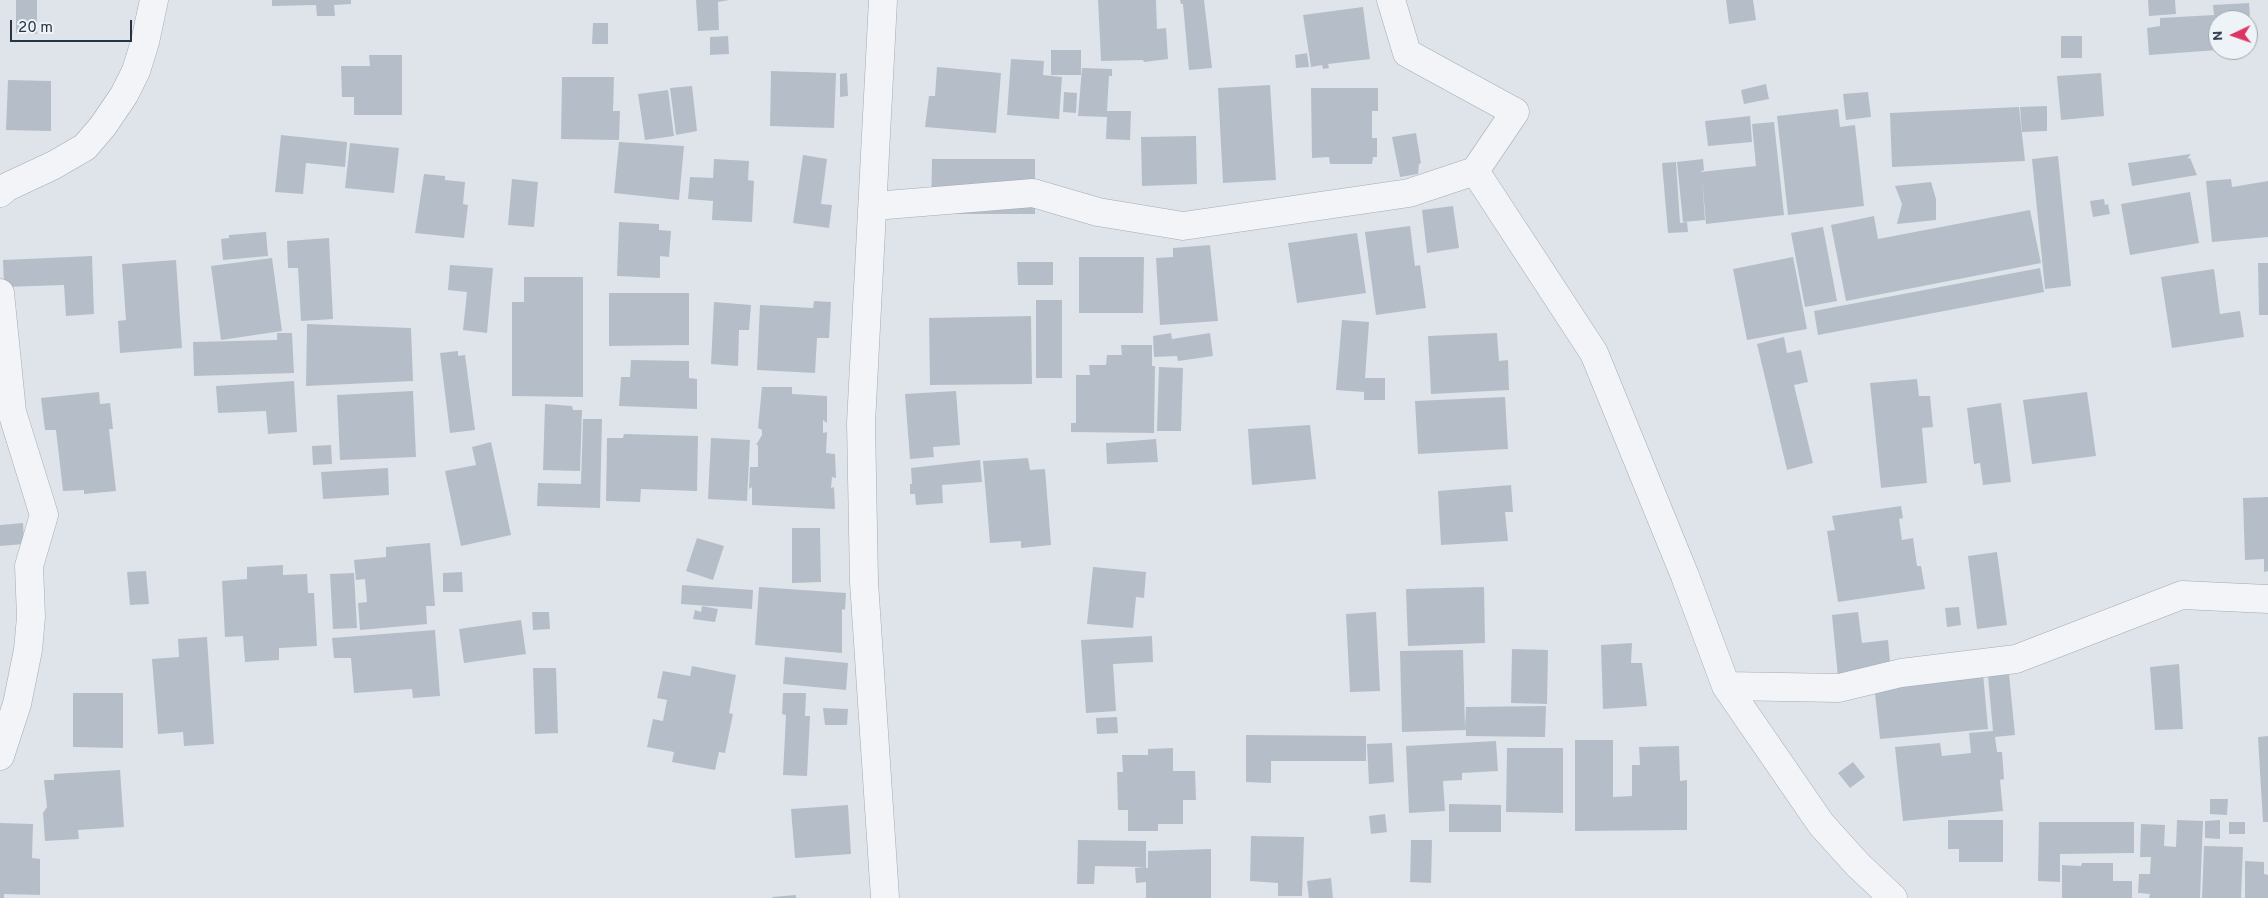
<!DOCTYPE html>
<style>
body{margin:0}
#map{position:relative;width:2268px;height:898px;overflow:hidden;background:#dee4ea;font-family:Overpass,sans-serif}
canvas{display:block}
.north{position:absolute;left:2208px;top:10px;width:50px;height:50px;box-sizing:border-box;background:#eef3f7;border:1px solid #9ea7af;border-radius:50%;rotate:267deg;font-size:14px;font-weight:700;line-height:20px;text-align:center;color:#263443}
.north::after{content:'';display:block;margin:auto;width:18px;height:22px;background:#dd3563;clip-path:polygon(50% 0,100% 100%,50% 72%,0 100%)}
.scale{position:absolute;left:10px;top:20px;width:122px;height:22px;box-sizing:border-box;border:2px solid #263443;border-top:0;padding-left:6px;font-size:15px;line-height:18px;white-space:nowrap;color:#263443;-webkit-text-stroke:4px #eef3f7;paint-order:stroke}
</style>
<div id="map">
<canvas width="2268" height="898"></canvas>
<div class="north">N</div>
<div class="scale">20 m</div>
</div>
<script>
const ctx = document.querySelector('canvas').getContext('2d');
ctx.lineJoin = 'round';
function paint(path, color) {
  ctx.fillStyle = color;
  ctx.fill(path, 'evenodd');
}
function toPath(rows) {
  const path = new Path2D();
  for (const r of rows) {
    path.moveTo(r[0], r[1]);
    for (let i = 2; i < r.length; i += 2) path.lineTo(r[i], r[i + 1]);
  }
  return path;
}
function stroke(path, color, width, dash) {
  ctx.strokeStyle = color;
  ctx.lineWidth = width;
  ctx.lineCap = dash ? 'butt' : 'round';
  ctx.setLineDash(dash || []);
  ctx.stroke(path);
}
paint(toPath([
 [16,0,37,0,37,34,16,33],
 [272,0,351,0,351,4,334,5,335,16,317,16,316,5,272,6],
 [696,0,729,0,718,2,719,30,698,31],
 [1098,0,1156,0,1157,29,1166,28,1168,59,1144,62,1143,60,1101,61],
 [1180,0,1204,0,1212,68,1189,70,1183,4,1181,4],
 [1726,0,1753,0,1756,20,1729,24],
 [2148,0,2175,0,2176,14,2149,16],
 [2249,3,2252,47,2248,48,2248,20,2218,20,2218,50,2149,55,2147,28,2160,26,2160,18,2214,15,2213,5],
 [1363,7,1370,59,1328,64,1329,68,1323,69,1322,65,1311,67,1303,15],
 [593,23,608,23,608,44,592,44],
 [728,36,729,54,710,55,710,37],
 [2061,36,2082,36,2082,58,2061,58],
 [1051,50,1081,50,1081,75,1051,75],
 [1307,53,1309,67,1296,68,1295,55],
 [369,55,402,55,402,115,354,115,354,97,342,97,341,66,370,66],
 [1011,59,1044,61,1043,75,1062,77,1059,119,1007,115],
 [937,67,1001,73,996,133,925,127,929,96,935,96],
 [1082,68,1112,69,1112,76,1109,76,1107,111,1131,111,1130,140,1106,139,1107,117,1078,116],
 [771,71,836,73,834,128,770,126],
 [847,73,848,96,840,97,840,74],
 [2101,73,2104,116,2061,120,2057,76],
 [562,77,614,77,613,111,620,111,619,140,561,139],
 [8,80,51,81,51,131,6,130],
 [1766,84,1769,99,1744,104,1741,90],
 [1270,85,1276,180,1223,183,1218,88],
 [692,86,697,131,676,135,670,88],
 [1311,88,1378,88,1378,111,1372,111,1372,138,1377,138,1377,157,1373,157,1372,164,1330,164,1329,157,1312,158],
 [668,90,674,136,645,140,638,94],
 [1064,92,1077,93,1076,113,1063,112],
 [1868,92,1871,117,1846,120,1843,94],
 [2047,106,2047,131,2022,132,2020,107],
 [2019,107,2025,161,1892,167,1890,113],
 [1838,109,1840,127,1855,125,1864,206,1788,215,1777,116],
 [1750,116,1752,142,1708,146,1705,121],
 [1774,122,1784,215,1706,224,1702,178,1705,220,1683,222,1677,162,1703,159,1704,170,1700,172,1756,166,1752,124],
 [1416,133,1421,163,1419,164,1418,174,1400,177,1392,137],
 [281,135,347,142,345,167,306,163,303,194,275,192],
 [1196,136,1197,184,1142,186,1141,137],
 [619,142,684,146,679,200,614,193],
 [350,143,399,148,394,193,345,188],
 [2191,154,2187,159,2190,158,2197,175,2132,186,2128,163],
 [803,155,827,159,821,204,832,205,829,228,793,223],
 [2058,156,2071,286,2045,289,2032,159],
 [714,159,749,161,748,180,754,181,752,222,712,220,713,201,688,199,690,177,713,178],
 [932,159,1035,159,1035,214,931,214],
 [1676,162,1680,223,1687,222,1688,232,1668,233,1662,163],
 [424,174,445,176,445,180,465,182,463,204,468,205,464,238,415,233],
 [512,179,538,182,534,227,508,225],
 [2231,179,2232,187,2268,181,2268,237,2212,242,2206,181],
 [1931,182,1936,199,1936,220,1897,224,1902,204,1895,186],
 [2190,192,2199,243,2130,255,2121,204],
 [2104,199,2105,205,2108,204,2110,214,2093,217,2090,201],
 [1453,206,1459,248,1427,253,1422,210],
 [2030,210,2041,263,1846,301,1831,225,1874,216,1878,239],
 [619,222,659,224,659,230,671,231,669,257,660,256,660,278,617,276],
 [1410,226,1415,266,1420,265,1426,308,1376,315,1365,232],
 [1823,227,1837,301,1805,307,1791,233],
 [266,232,268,256,223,260,221,239,229,238,229,235],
 [1357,233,1366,293,1297,303,1288,243],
 [329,238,333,319,301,321,298,268,288,268,287,241],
 [1210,245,1218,321,1160,325,1156,258,1173,257,1173,248],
 [92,256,94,314,66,316,64,285,4,287,3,260],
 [1079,257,1144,257,1143,313,1079,313],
 [1793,257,1807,329,1747,340,1733,269],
 [272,258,282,331,221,340,211,266],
 [176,260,182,348,120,353,118,321,126,320,122,264],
 [1017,262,1053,262,1053,285,1018,285],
 [2258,263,2268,263,2268,315,2259,315],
 [450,265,493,268,487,333,463,330,467,292,448,290],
 [2040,268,2044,292,1818,335,1814,311],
 [2214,269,2220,314,2240,311,2244,337,2172,348,2161,277],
 [524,277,583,277,583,397,512,396,512,302,524,302],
 [609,293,689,293,689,345,609,346],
 [1036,300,1062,300,1062,378,1036,378],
 [814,301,831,302,829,338,817,338,815,373,757,370,760,305,813,308],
 [714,302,751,305,749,330,739,330,738,366,711,364],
 [1031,316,1032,384,930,385,929,318],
 [1342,320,1369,322,1365,378,1385,378,1385,400,1364,400,1364,392,1336,390],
 [307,324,411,328,413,381,306,386],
 [277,333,292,333,294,373,194,376,193,342,277,340],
 [1171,333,1172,339,1210,333,1213,356,1178,361,1177,356,1154,357,1153,336],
 [1497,333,1499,361,1508,360,1509,390,1431,394,1428,336],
 [1784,337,1787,353,1801,350,1808,382,1794,385,1813,463,1787,470,1757,344],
 [1121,345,1152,345,1152,366,1155,366,1154,433,1071,432,1071,423,1076,423,1076,375,1090,375,1089,365,1106,365,1107,355,1122,355],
 [458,351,458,356,465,355,475,430,450,433,440,353],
 [631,360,689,361,689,378,697,379,697,409,619,406,621,377,630,377],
 [1159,367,1183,368,1181,431,1157,431],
 [1917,379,1919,396,1930,396,1933,427,1922,428,1927,483,1881,488,1870,383],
 [294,381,297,432,268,434,266,411,218,413,216,386],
 [762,387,792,387,792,394,827,396,827,423,823,420,823,433,827,432,826,453,835,454,836,478,832,477,831,488,834,487,835,509,752,505,752,487,749,489,750,467,758,467,758,445,756,445,762,435,762,430,758,428],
 [413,391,416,457,340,460,337,395],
 [956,391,960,445,933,447,934,457,910,459,905,394],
 [99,392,100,404,110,403,113,429,109,429,116,491,84,494,84,490,63,491,56,430,45,430,41,398],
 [2087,392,2096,456,2032,464,2023,400],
 [1505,397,1508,449,1418,454,1415,401],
 [2001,403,2011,482,1983,485,1980,463,1974,464,1967,408],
 [545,404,572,406,573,410,582,410,580,471,543,470],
 [583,419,602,419,600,508,537,506,538,483,581,484],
 [1310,425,1316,479,1252,485,1248,429],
 [624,434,698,436,697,491,641,489,640,502,606,501,607,438,623,438],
 [711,438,750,440,747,501,708,499],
 [1156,439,1158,462,1107,464,1106,443],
 [491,442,511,535,461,546,445,471,476,465,472,447],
 [331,445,332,464,313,465,312,446],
 [1028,458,1030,470,1045,469,1051,545,1021,548,1021,541,990,543,983,461],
 [980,460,982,482,942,485,943,503,916,505,915,494,910,494,910,484,912,484,911,468],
 [388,468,389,495,323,499,321,472],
 [1511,485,1513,512,1505,512,1508,541,1441,545,1438,491],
 [2268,497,2268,571,2264,572,2264,559,2245,560,2243,498],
 [1901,506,1903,518,1899,519,1902,540,1913,538,1917,566,1921,566,1925,589,1838,602,1827,531,1835,530,1832,516],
 [23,523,24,544,0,546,0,525],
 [792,528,820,528,821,582,792,583],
 [697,538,724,546,713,580,686,571],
 [430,543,435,606,426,606,427,624,360,630,358,603,367,602,365,579,356,580,354,560,386,557,386,547],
 [1997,552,2007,625,1977,629,1968,556],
 [283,565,283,575,307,574,308,593,314,593,317,646,279,648,279,660,245,662,243,636,225,637,222,581,247,579,247,567],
 [1093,567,1146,572,1144,598,1136,597,1133,628,1087,624],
 [146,571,149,604,130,605,127,572],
 [462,572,463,592,443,592,443,573],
 [354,573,357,628,333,629,330,574],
 [682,585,753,590,752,609,681,604],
 [759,587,846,593,845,610,842,609,842,653,755,645],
 [1484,587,1485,643,1408,646,1406,589],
 [702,606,718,609,715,622,693,619,695,610,701,612],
 [1959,607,1961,625,1947,627,1945,608],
 [532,612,549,612,550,629,533,630],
 [1376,612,1380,691,1350,692,1346,614],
 [1858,612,1862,643,1888,640,1891,672,1838,677,1832,615],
 [521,620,526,654,464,663,459,629],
 [435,630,440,696,413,698,412,689,354,693,351,658,334,658,332,638],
 [1152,636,1153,662,1113,664,1116,711,1086,713,1081,640],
 [207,637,214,744,184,746,183,732,158,734,152,659,179,657,178,639],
 [1632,643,1631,663,1642,663,1647,706,1603,709,1601,645],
 [1512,649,1548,650,1547,704,1511,703],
 [1463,650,1465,728,1466,707,1546,706,1545,737,1466,736,1466,730,1402,732,1400,651],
 [785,657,848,663,846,690,783,684],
 [2179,664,2183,729,2155,730,2150,667],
 [692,666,736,675,729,713,733,714,725,753,719,752,715,770,672,762,674,752,647,747,653,719,663,721,667,700,657,698,663,671,690,676],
 [533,668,556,668,558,733,535,734],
 [1983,673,1988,729,1880,739,1874,684],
 [2009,674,2015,735,1995,737,1997,752,2002,752,2004,779,2000,780,2003,811,1903,821,1895,747,1940,743,1942,756,1971,753,1969,733,1993,731,1988,676],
 [73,693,123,693,123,748,73,747],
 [783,693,806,693,805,716,810,716,807,776,783,775,786,715,782,714],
 [823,708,848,709,847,725,825,725],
 [1117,717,1118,733,1097,734,1096,718],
 [1246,735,1366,736,1366,761,1271,761,1271,783,1246,782],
 [2268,736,2268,822,2263,822,2258,737],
 [1575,740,1613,740,1613,797,1632,796,1632,765,1640,765,1639,747,1679,746,1680,781,1687,780,1687,830,1575,831],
 [1496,741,1498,771,1462,773,1462,780,1443,781,1445,811,1409,813,1406,746],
 [1392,743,1394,782,1369,784,1367,744],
 [1173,748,1173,771,1195,771,1196,800,1183,800,1183,824,1158,824,1158,831,1128,831,1128,810,1118,810,1117,772,1123,772,1122,755,1148,755,1148,749],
 [1507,748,1563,748,1563,813,1506,812],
 [1853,762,1865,777,1850,788,1838,773],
 [120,770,124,827,78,830,79,839,45,841,43,813,47,807,44,780,54,780,54,774],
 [2210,799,2228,799,2227,815,2210,814],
 [1449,804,1501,805,1501,832,1449,832],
 [848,805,851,854,795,858,791,809],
 [1385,814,1387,832,1371,834,1369,816],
 [1948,820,2003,820,2003,862,1959,862,1959,849,1948,849],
 [2177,820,2203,821,2200,898,2149,898,2150,894,2138,893,2139,874,2150,874,2151,857,2140,857,2141,824,2165,825,2164,846,2176,847],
 [2220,820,2220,839,2205,838,2205,821],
 [2039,822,2134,822,2134,853,2060,854,2060,882,2038,881],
 [2229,822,2245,822,2245,834,2229,834],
 [0,823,33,824,32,858,40,859,40,895,4,894,4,898,0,898],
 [1251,836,1304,837,1302,896,1278,896,1278,883,1250,881],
 [1078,840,1146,841,1146,868,1148,868,1148,851,1211,849,1211,898,1146,898,1146,882,1136,883,1135,868,1144,867,1095,866,1094,884,1077,884],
 [1411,840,1432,840,1431,883,1410,882],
 [2204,846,2243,847,2241,898,2202,898],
 [2245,861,2264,862,2264,874,2268,875,2268,898,2245,898],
 [2082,863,2113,863,2113,881,2132,881,2132,898,2062,898,2062,865,2081,866],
 [1331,878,1333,898,1309,898,1307,881],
 [796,895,796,898,773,898,772,897]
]), '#b5bec8');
const minor = toPath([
 [883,0,861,423,864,582,885,898],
 [1391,0,1407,53,1515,112,1475,171,1594,353,1685,576,1726,686,1821,824,1858,865,1893,898],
 [0,193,7,187,54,165,85,147,103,126,124,95,136,71,145,42,154,0],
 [874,206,1033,193,1098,212,1183,226,1409,193,1475,171],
 [0,293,12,412,44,515,29,566,31,617,28,650,17,704,0,756],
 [1726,686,1839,688,1901,673,2016,659,2182,595,2268,599]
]);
stroke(minor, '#a3acb5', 29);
stroke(minor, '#f2f4f7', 28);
</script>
